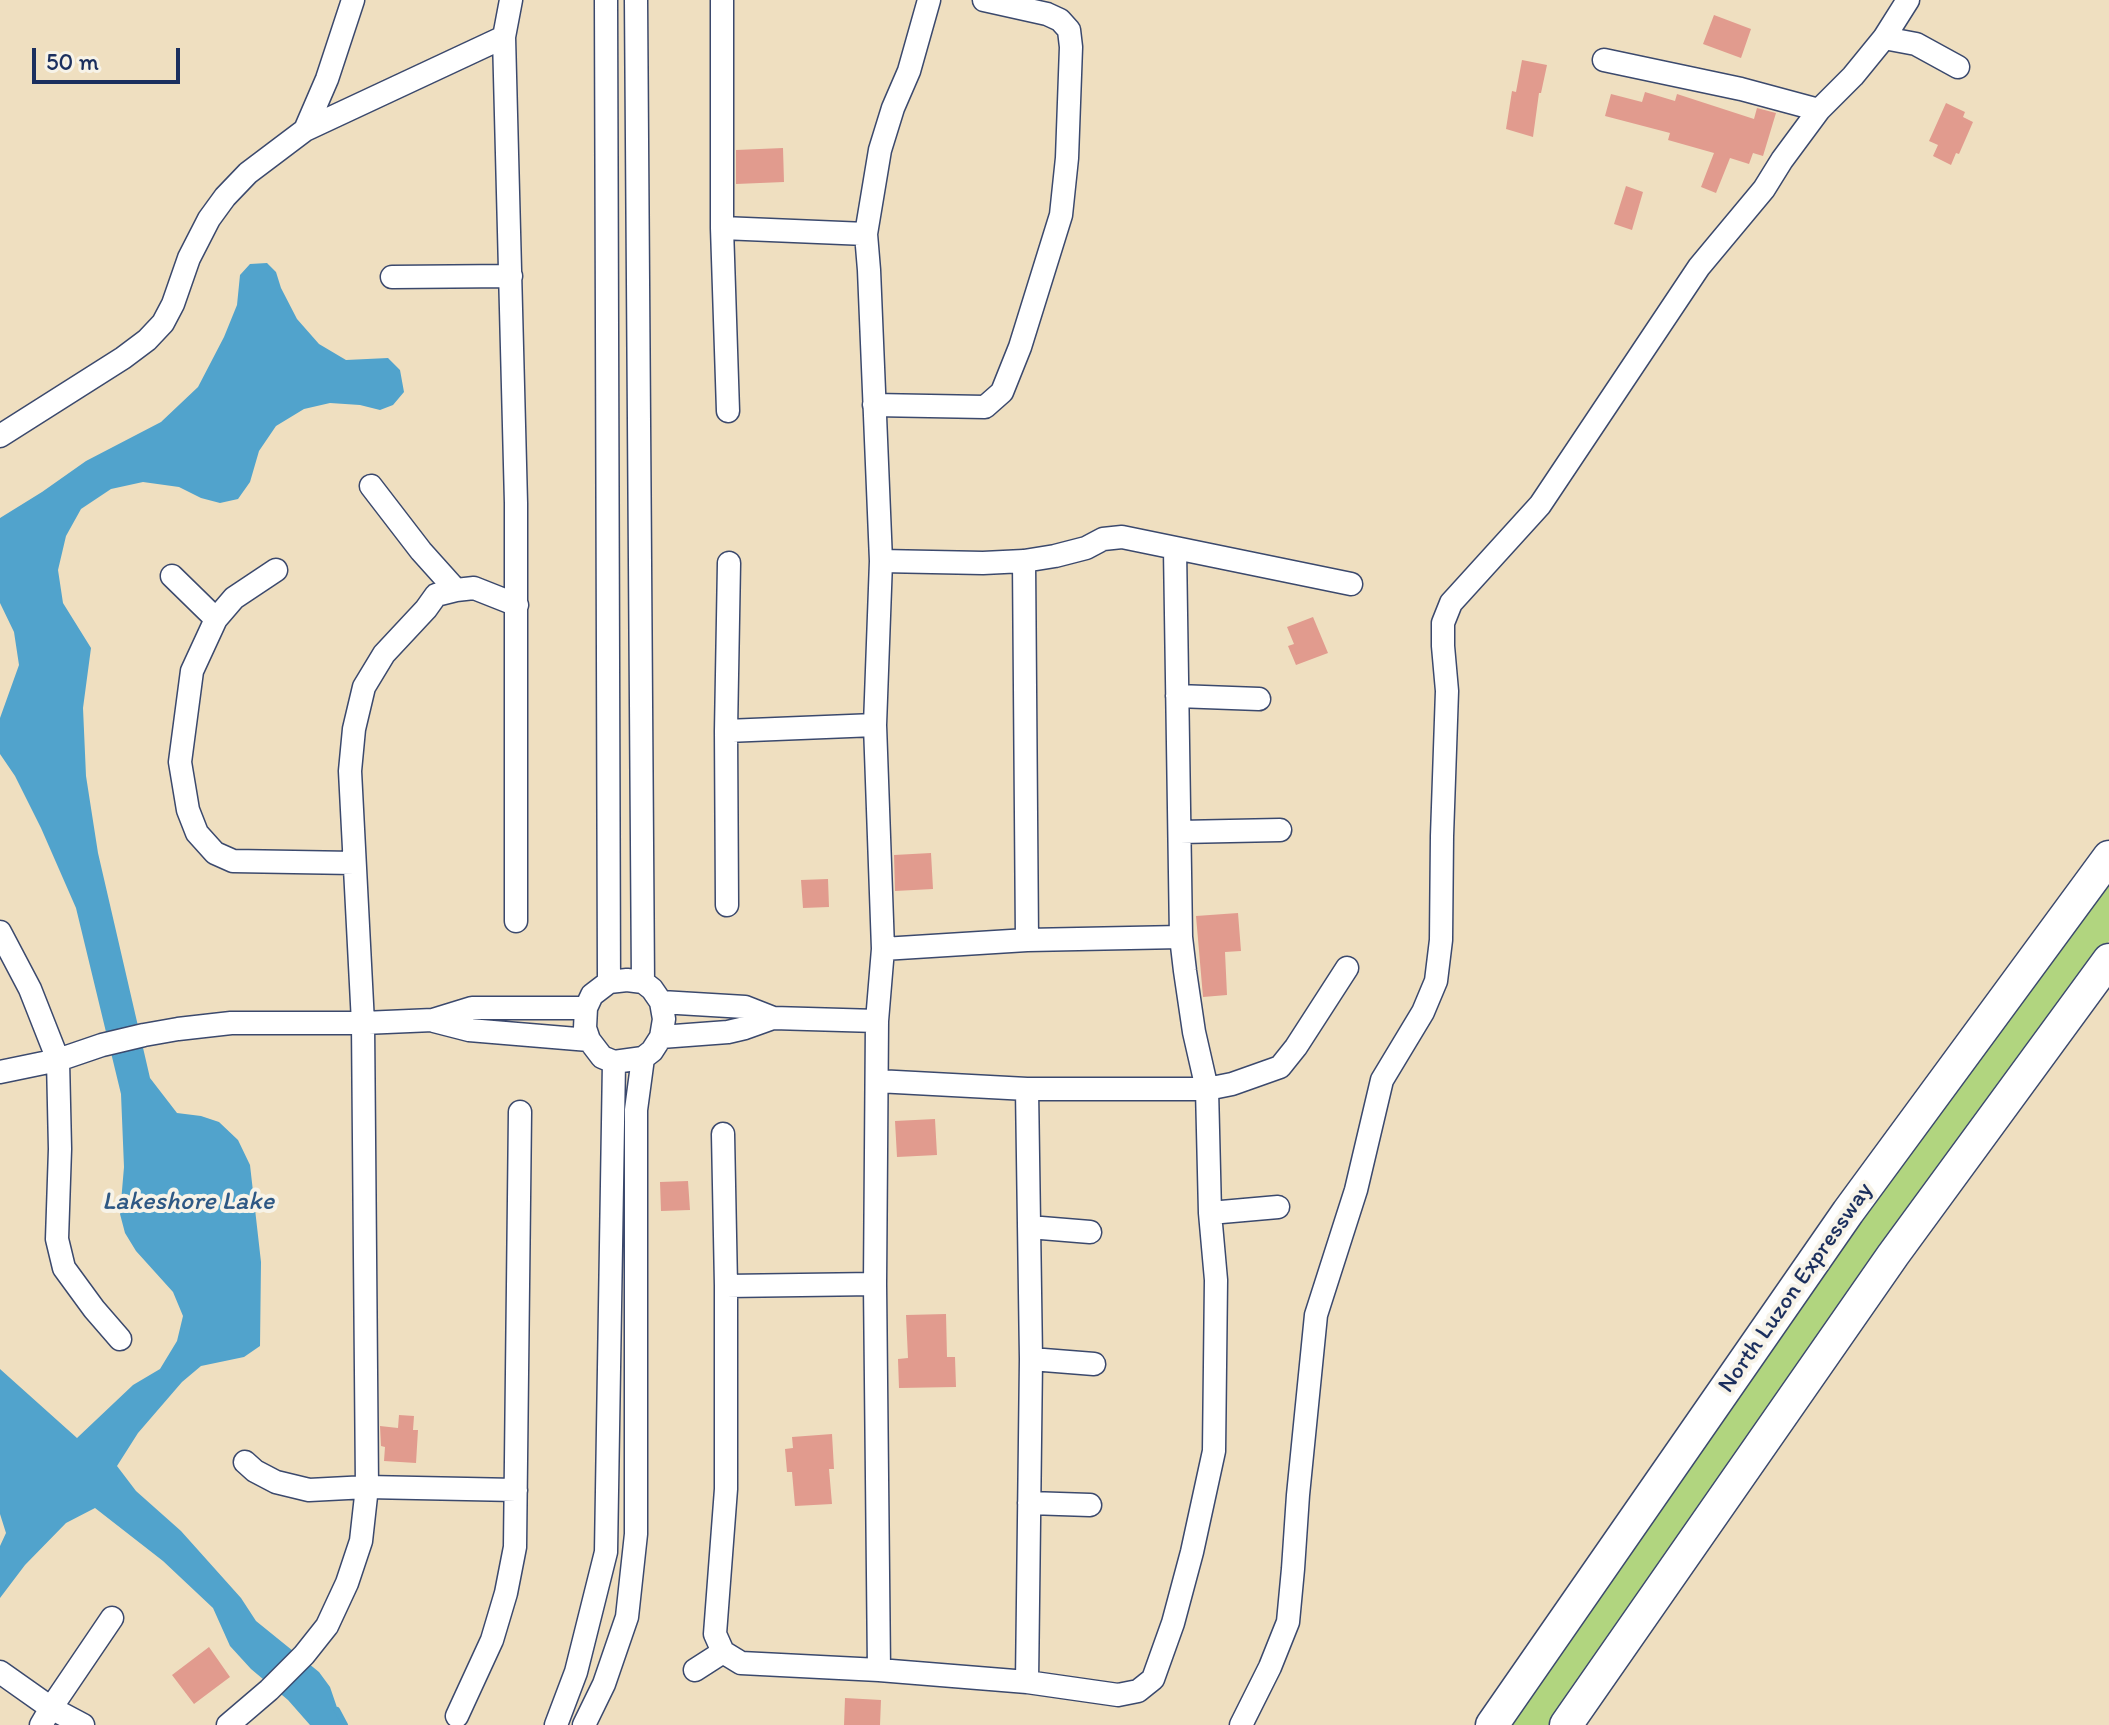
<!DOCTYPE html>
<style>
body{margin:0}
#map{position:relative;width:2109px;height:1725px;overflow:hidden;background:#efdfc0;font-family:Itim,sans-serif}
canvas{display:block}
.scale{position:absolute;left:32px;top:48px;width:148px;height:36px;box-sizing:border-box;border:4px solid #1b2f5e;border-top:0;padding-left:10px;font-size:24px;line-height:28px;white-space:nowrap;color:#1b2f5e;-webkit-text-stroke:6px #f7f3e8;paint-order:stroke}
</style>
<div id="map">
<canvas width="2109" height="1725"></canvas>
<div class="scale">50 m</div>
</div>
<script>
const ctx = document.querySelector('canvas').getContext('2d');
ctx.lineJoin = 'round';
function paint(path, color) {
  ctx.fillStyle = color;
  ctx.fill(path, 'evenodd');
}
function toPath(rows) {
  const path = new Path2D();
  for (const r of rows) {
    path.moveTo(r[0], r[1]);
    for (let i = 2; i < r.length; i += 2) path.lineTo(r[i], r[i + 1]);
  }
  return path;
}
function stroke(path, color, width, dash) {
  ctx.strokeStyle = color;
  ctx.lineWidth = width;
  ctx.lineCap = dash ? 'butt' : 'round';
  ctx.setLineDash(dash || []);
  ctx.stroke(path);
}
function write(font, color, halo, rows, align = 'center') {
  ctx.font = font + ' Itim,sans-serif';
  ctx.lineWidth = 8;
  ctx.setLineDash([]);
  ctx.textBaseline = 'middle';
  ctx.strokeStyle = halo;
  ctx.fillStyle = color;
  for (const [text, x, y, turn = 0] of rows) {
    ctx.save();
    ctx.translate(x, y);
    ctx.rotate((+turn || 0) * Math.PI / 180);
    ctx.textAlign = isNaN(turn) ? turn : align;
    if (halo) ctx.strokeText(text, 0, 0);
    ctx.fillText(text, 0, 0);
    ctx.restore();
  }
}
paint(toPath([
 [2109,872,2109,941,1807,1363,1554,1725,1507,1725,1768,1349]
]), '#b1d57f');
paint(toPath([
 [267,263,276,272,281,288,297,319,319,344,346,360,388,358,400,370,404,392,393,405,380,410,360,405,330,403,304,409,276,426,259,451,250,482,238,499,220,503,201,498,179,487,143,482,111,489,81,509,66,536,58,570,63,603,91,648,83,708,86,776,98,853,150,1078,177,1113,201,1116,219,1122,238,1140,250,1165,261,1262,260,1346,244,1357,201,1366,182,1382,138,1433,117,1466,136,1491,181,1531,241,1598,256,1621,319,1672,330,1687,343,1725,310,1725,288,1700,251,1669,230,1646,213,1608,163,1561,95,1508,66,1523,25,1565,0,1598,0,1546,6,1533,0,1514,0,1369,77,1438,133,1385,160,1369,177,1341,183,1316,173,1292,136,1251,125,1233,120,1214,124,1167,121,1094,76,908,41,828,15,776,0,754,0,718,19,665,14,632,0,603,0,518,42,492,86,461,161,422,198,387,224,337,237,305,240,275,250,264]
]), '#51a3cc');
stroke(toPath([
 [337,1710,345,1725]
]), '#51a3cc', 6);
paint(toPath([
 [1714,15,1751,29,1741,58,1703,44],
 [1522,60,1547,65,1541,93,1539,93,1533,137,1506,129,1512,91,1516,92],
 [1645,92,1675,101,1677,94,1754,119,1757,108,1776,113,1763,156,1753,153,1749,164,1730,158,1716,193,1701,187,1714,153,1668,140,1670,133,1605,116,1611,94,1642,102],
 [1946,103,1965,112,1963,117,1973,122,1959,154,1956,153,1951,165,1933,156,1938,145,1929,141],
 [783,148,784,182,736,184,736,150],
 [1626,186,1643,192,1632,230,1614,224],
 [1313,617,1328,653,1296,665,1288,646,1294,644,1287,627],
 [931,853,933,889,895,891,894,855],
 [828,879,829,907,803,908,801,880],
 [1238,913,1241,951,1225,952,1227,995,1203,997,1196,916],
 [935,1119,937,1155,897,1157,895,1121],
 [688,1181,690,1210,661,1211,660,1182],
 [946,1314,947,1357,955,1357,956,1387,899,1388,898,1359,908,1358,906,1315],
 [399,1415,414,1416,413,1430,418,1430,416,1463,384,1461,385,1447,381,1446,380,1426,398,1428],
 [832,1434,834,1469,829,1469,832,1504,795,1506,792,1472,787,1472,785,1449,793,1448,792,1437],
 [209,1647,230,1677,194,1704,172,1675],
 [845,1698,881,1700,880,1725,844,1725]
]), '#e19b8e');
const minor = toPath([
 [511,0,504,37,516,503,516,921],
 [606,0,609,982],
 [636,0,643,982],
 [722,0,722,228,728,411],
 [1884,38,1916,44,1958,67],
 [1604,60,1741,89,1819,110,1853,76,1884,38,1908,0],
 [305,130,327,79,353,0],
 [722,228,866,234],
 [392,277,511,276],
 [874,405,985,407,1002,392,1020,347,1061,215,1067,158,1071,47,1069,30,1060,20,1047,14,984,0],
 [0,436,123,358,147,340,163,323,173,304,189,258,209,219,225,197,248,173,305,130,504,37],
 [371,486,421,551,456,590,474,588,517,605],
 [881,561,983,563,1024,561,1055,556,1086,548,1103,539,1122,537,1351,584],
 [1024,561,1027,940],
 [276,570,234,598,216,619,192,671,180,762,188,810,197,833,215,853,233,861,354,863],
 [172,576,216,619],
 [1177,696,1259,699],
 [726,731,875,725],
 [1180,832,1280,830],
 [727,905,726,731,729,563],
 [0,932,30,989,58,1060,60,1149,57,1239,64,1268,94,1309,120,1339],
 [883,949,1027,940,1181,937],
 [627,980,643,982,652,989,661,1002,664,1019,661,1037,652,1051,643,1058,614,1062,602,1057,589,1040,585,1028,586,1008,592,995,609,982,627,980],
 [661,1002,745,1007,773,1018,877,1021],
 [434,1021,469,1030,589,1040],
 [661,1037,728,1032,745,1028,773,1018],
 [0,1072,58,1060,102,1045,144,1035,178,1029,231,1023,363,1023,433,1020,472,1008,586,1008],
 [877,1081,1027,1089,1207,1089,1232,1084,1280,1067,1296,1047,1347,968],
 [723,1134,726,1286,726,1489,715,1634,723,1652,741,1663,879,1670,1027,1682,1118,1695,1138,1691,1153,1679,1173,1623,1192,1552,1214,1451,1216,1280,1210,1213,1207,1089,1194,1032,1185,971,1181,937,1175,549],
 [1210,1213,1278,1207],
 [1029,1227,1090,1232],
 [726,1286,875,1284],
 [1031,1359,1094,1364],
 [245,1462,255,1471,276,1482,309,1490,367,1487,516,1490],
 [1029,1503,1090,1505],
 [695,1670,723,1652],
 [879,1670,875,1284,877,1021,883,949,875,725,881,561,869,270,866,234,880,150,893,108,909,71,929,0],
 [0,1672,51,1708,83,1725],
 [1027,1682,1031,1359,1027,1089],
 [457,1716,492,1640,506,1593,515,1547,520,1112],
 [41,1725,51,1708,112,1618],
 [228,1725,269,1690,304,1655,327,1626,347,1583,361,1541,367,1487,363,1023,350,771,354,729,364,687,384,654,426,609,436,595,456,590],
 [556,1725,576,1672,606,1552,614,1062],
 [584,1725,604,1684,627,1617,636,1534,636,1110,643,1058],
 [1241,1725,1270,1667,1288,1622,1293,1569,1298,1495,1316,1315,1356,1190,1382,1080,1423,1012,1436,981,1441,940,1442,836,1447,691,1443,646,1443,623,1451,603,1540,505,1699,267,1764,189,1782,160,1819,110]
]);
const highway = toPath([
 [1492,1725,1848,1212,2109,857],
 [1566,1725,1893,1255,2109,960]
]);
stroke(minor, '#3b496d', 25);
stroke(highway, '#3b496d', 35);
stroke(minor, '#fff', 22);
stroke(highway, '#fff', 32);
write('24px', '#1b2f5e', '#f7f3e8', [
 ["North Luzon Expressway",1796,1288,-55]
]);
write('italic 26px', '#2e5884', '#f7f3e8', [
 ["Lakeshore Lake",188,1202]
]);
</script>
